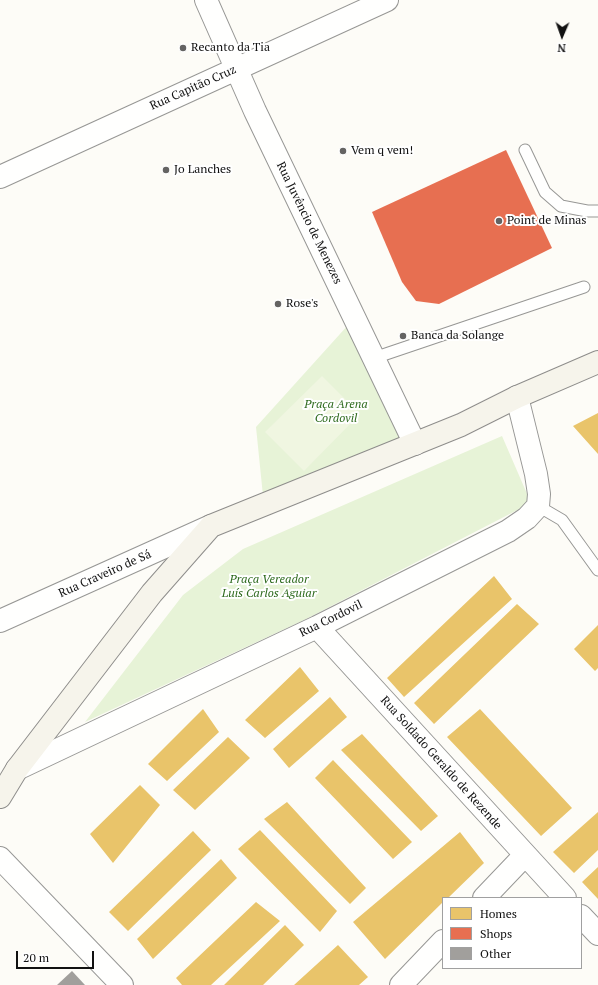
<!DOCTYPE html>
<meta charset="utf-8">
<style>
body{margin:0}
#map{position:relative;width:598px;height:985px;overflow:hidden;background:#fdfcf7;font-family:"PT Serif",serif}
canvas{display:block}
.legend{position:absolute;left:442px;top:897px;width:140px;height:72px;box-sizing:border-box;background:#fff;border:1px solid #a0a0a0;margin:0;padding:5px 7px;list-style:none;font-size:12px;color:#111}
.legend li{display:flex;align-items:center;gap:8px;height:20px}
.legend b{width:20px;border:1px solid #a0a0a0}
.north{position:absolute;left:542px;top:16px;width:40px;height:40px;-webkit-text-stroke:3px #fff;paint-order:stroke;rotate:182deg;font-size:11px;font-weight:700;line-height:16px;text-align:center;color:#111}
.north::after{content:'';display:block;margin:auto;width:14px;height:18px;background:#111;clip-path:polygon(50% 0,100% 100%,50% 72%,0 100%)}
.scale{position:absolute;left:16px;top:951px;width:78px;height:18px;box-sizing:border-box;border:2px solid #111;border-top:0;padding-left:5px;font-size:12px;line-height:14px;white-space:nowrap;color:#111;-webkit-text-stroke:3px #fff;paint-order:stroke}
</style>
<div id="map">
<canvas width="598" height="985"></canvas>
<ul class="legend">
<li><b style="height:11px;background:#e9c46a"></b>Homes</li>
<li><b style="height:11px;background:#e76f51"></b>Shops</li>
<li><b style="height:11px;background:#a19f9c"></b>Other</li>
</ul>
<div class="north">N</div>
<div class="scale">20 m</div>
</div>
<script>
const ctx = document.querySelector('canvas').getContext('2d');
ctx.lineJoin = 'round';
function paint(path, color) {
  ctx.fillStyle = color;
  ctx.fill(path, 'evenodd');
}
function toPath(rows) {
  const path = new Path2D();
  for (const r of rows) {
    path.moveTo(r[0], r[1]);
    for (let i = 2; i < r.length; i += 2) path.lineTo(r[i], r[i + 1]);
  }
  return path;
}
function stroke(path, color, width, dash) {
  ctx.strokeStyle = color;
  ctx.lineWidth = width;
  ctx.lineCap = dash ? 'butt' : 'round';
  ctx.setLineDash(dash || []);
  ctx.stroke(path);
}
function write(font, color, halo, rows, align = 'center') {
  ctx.font = font + ' "PT Serif",serif';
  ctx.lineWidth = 4;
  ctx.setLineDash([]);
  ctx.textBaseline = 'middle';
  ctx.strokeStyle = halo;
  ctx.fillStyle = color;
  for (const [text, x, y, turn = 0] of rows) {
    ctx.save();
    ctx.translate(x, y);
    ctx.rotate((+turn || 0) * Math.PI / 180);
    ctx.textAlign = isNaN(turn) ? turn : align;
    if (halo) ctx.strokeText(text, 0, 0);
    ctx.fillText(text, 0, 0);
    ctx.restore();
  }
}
paint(toPath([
 [349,324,404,438,263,496,256,427],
 [502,436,531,503,304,620,85,722,183,595,243,549]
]), '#e7f3d7');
paint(toPath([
 [322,376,360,414,304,471,265,432]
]), '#f0f6e1');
paint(toPath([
 [598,413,598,454,573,426],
 [494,576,512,599,404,697,387,678],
 [517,604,539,624,434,724,414,703],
 [598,625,598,668,595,671,574,649],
 [300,667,319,691,265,738,245,720],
 [330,697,347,717,289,768,273,749],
 [203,709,219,732,167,781,148,764],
 [480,709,572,808,541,836,447,737],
 [362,734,438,816,421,831,341,750],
 [228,737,250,758,195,810,173,790],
 [333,760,412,842,393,859,315,778],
 [140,785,160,805,113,863,90,834],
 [287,802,366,888,350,904,264,819],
 [598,812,598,850,574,873,553,852],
 [260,830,337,911,320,932,238,849],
 [193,831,211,850,128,931,109,912],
 [460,832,484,863,448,898,443,898,443,902,385,959,353,922],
 [221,859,237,878,153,959,137,939],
 [598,867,598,899,582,882],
 [256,902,280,921,211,985,182,985,176,978],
 [285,925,304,945,263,985,224,985],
 [338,945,368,977,359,985,294,985]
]), '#e9c46a');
paint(toPath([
 [506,150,552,248,439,304,416,301,402,282,372,212]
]), '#e76f51');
paint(toPath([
 [72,971,85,985,57,985]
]), '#a19f9c');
const lane = toPath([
 [525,150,545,192,561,206,587,211,598,211],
 [374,358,584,287],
 [538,506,562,520,598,570]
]);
const street = toPath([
 [206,0,255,111,415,444],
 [0,177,387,0],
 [0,621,211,526],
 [317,627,565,898],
 [17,769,317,627,508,531,527,518,538,506,539,494,536,474,517,397],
 [0,858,122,985],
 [484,898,525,855],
 [581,916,598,934],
 [401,985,443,941]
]);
const secondary = toPath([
 [0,797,17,769,152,593,211,526,461,425,517,397,598,362]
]);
stroke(lane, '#979795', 13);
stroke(street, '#979795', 24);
stroke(secondary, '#8e8d8b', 24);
stroke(lane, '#fffffe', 11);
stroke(street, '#fffffe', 22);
stroke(secondary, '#f6f4eb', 22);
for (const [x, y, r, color] of [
 [183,48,4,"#646362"],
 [343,151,4,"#646362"],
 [166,170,4,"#646362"],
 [499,221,4,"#646362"],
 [278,304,4,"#646362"],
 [403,336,4,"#646362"]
]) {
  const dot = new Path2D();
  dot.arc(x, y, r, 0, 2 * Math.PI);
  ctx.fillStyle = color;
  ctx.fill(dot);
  stroke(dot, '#fff', 1.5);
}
write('12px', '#111', '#fff', [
 ["Recanto da Tia",191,48],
 ["Vem q vem!",351,151],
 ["Jo Lanches",174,170],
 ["Point de Minas",507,221],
 ["Rose's",286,304],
 ["Banca da Solange",411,336]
], 'left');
write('12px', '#111', '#fff', [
 ["Rua Capitão Cruz",193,88,-24],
 ["Rua Juvêncio de Menezes",309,223,64],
 ["Rua Craveiro de Sá",105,574,-24],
 ["Rua Cordovil",331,619,-26],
 ["Rua Soldado Geraldo de Rezende",441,763,48]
]);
write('italic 12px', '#2f6b1f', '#fff', [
 ["Praça Arena",336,405],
 ["Cordovil",336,419],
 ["Praça Vereador",269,580],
 ["Luís Carlos Aguiar",269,594]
]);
</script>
